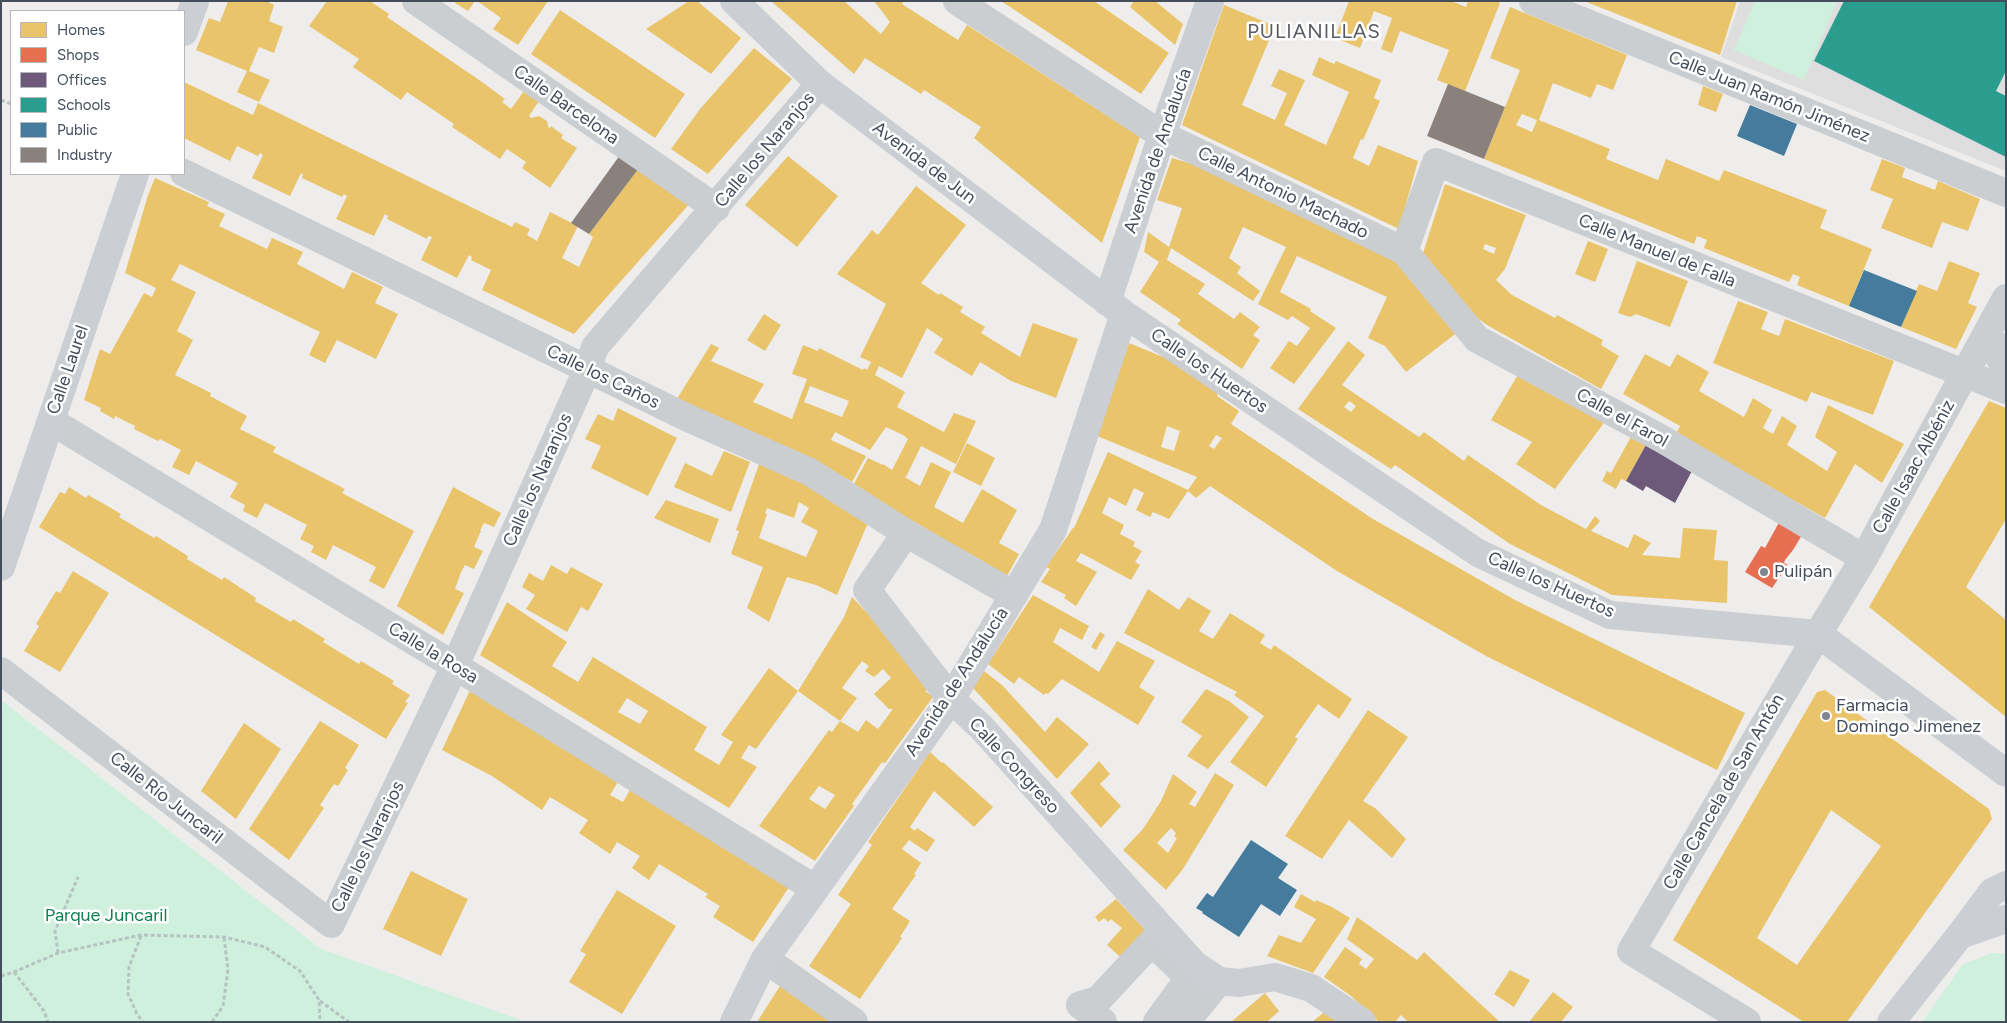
<!DOCTYPE html>
<meta charset="utf-8">
<style>
body{margin:0}
#map{position:relative;width:2007px;height:1023px;overflow:hidden;background:#eeedec;font-family:Figtree,sans-serif}
canvas{display:block}
.frame{position:absolute;inset:0;border:2px solid #434d5b;pointer-events:none}
.legend{position:absolute;left:10px;top:10px;width:175px;height:165px;box-sizing:border-box;background:#fff;border:1px solid #b4b8bd;margin:0;padding:6px 9px;list-style:none;font-size:15px;color:#434d5b}
.legend li{display:flex;align-items:center;gap:10px;height:25px}
.legend b{width:25px;border:1px solid #b4b8bd}
</style>
<div id="map">
<canvas width="2007" height="1023"></canvas>
<div class="frame"></div>
<ul class="legend">
<li><b style="height:14px;background:#e9c46a"></b>Homes</li>
<li><b style="height:14px;background:#e76f51"></b>Shops</li>
<li><b style="height:14px;background:#6d597a"></b>Offices</li>
<li><b style="height:14px;background:#2a9d8f"></b>Schools</li>
<li><b style="height:14px;background:#457b9d"></b>Public</li>
<li><b style="height:14px;background:#8a817c"></b>Industry</li>
</ul>
</div>
<script>
const ctx = document.querySelector('canvas').getContext('2d');
ctx.lineJoin = 'round';
function paint(path, color) {
  ctx.fillStyle = color;
  ctx.fill(path, 'evenodd');
}
function toPath(rows) {
  const path = new Path2D();
  for (const r of rows) {
    path.moveTo(r[0], r[1]);
    for (let i = 2; i < r.length; i += 2) path.lineTo(r[i], r[i + 1]);
  }
  return path;
}
function stroke(path, color, width, dash) {
  ctx.strokeStyle = color;
  ctx.lineWidth = width;
  ctx.lineCap = dash ? 'butt' : 'round';
  ctx.setLineDash(dash || []);
  ctx.stroke(path);
}
function write(font, color, halo, rows, align = 'center') {
  ctx.font = font + ' Figtree,sans-serif';
  ctx.lineWidth = 5;
  ctx.setLineDash([]);
  ctx.textBaseline = 'middle';
  ctx.strokeStyle = halo;
  ctx.fillStyle = color;
  for (const [text, x, y, turn = 0] of rows) {
    ctx.save();
    ctx.translate(x, y);
    ctx.rotate((+turn || 0) * Math.PI / 180);
    ctx.textAlign = isNaN(turn) ? turn : align;
    if (halo) ctx.strokeText(text, 0, 0);
    ctx.fillText(text, 0, 0);
    ctx.restore();
  }
}
paint(toPath([
 [1740,1,2006,1,2006,171,1721,57]
]), '#dfdedf');
paint(toPath([
 [1755,1,1837,1,1804,80,1734,50],
 [1,700,321,949,526,1022,1,1022],
 [1992,953,2006,954,2006,1022,1922,1022,1963,964]
]), '#cff0dd');
paint(toPath([
 [228,1,266,1,274,5,269,21,283,27,274,53,259,47,249,71,270,80,259,102,237,92,247,71,196,50,209,18,220,22],
 [327,1,370,1,389,14,387,17,482,82,505,99,502,102,511,109,524,91,539,101,529,116,531,118,539,116,547,121,549,129,551,126,563,135,561,138,577,148,550,188,522,168,526,162,507,149,500,159,452,127,454,124,407,92,401,100,353,67,359,59,309,26],
 [456,1,475,1,468,11,455,3],
 [477,1,548,1,518,45,493,29,501,18],
 [689,1,697,1,741,38,711,74,646,29],
 [771,1,844,1,881,34,890,22,874,1,904,1,902,4,958,40,967,25,1140,137,1102,243,974,138,981,127,924,90,921,94,865,58,854,74],
 [1001,1,1094,1,1169,53,1141,94],
 [1134,1,1155,1,1183,24,1175,45,1130,7],
 [1349,1,1451,1,1466,7,1468,1,1495,1,1500,3,1465,91,1437,80,1449,50,1400,31,1392,53,1381,49,1392,18,1374,11,1360,48,1335,38],
 [1584,1,1737,1,1720,55],
 [1224,5,1275,26,1242,105,1275,120,1287,93,1271,86,1279,69,1305,80,1284,125,1326,145,1349,92,1312,75,1319,57,1334,64,1336,61,1381,80,1374,98,1380,101,1363,140,1361,139,1353,158,1369,166,1378,145,1418,161,1399,229,1182,125],
 [1510,7,1627,55,1613,90,1597,84,1591,98,1553,83,1539,120,1610,149,1606,159,1658,180,1666,159,1719,181,1724,170,1827,210,1820,228,1872,249,1849,306,1797,285,1800,277,1793,274,1789,282,1704,248,1707,240,1697,236,1694,244,1484,159,1520,70,1490,58],
 [1522,114,1537,120,1532,132,1516,125],
 [560,10,685,94,655,138,531,54],
 [754,48,792,79,708,174,671,149,700,109],
 [184,82,253,115,258,103,512,227,515,222,530,229,527,235,537,241,550,212,578,226,562,258,579,267,593,237,589,234,641,165,692,201,574,334,482,290,491,270,471,260,472,257,469,255,457,278,421,260,432,237,428,236,427,239,387,219,388,216,385,214,374,236,336,219,347,196,344,194,342,197,302,178,303,175,301,173,290,196,252,178,263,155,260,153,258,156,237,146,230,161,184,138],
 [1703,86,1723,94,1716,112,1698,105],
 [788,156,838,196,797,247,745,205],
 [1172,158,1216,171,1391,245,1459,331,1406,372,1385,346,1368,338,1387,297,1297,256,1280,292,1311,309,1310,311,1336,328,1294,384,1270,368,1289,341,1297,346,1310,328,1292,316,1288,320,1258,304,1286,247,1243,227,1229,258,1241,267,1237,273,1260,291,1253,301,1171,248,1167,260,1205,284,1198,294,1234,319,1240,312,1260,327,1253,335,1260,340,1242,369,1177,324,1181,320,1140,292,1159,262,1144,252,1148,232,1169,247,1182,208,1157,200],
 [1882,159,1905,168,1902,177,1935,190,1938,181,1980,199,1968,231,1942,222,1932,248,1881,228,1893,199,1870,190],
 [155,178,209,202,207,206,225,214,219,226,267,249,272,238,303,252,297,264,344,289,352,272,383,287,375,303,398,314,376,359,337,340,325,363,309,355,320,332,180,264,171,280,196,292,177,331,193,340,175,375,211,393,210,396,247,416,240,429,276,447,273,452,345,489,342,493,414,531,384,589,369,581,376,567,333,545,326,560,311,552,314,546,300,539,307,525,265,503,257,518,243,511,245,505,230,497,238,483,196,461,189,475,172,467,181,450,160,439,158,441,134,429,135,426,115,416,114,419,100,411,101,408,84,400,100,349,110,354,144,293,152,297,156,288,125,273,148,195],
 [1445,184,1526,215,1505,269,1496,280,1512,295,1555,318,1557,315,1603,340,1601,345,1619,356,1601,389,1487,325,1476,317,1423,253],
 [1485,244,1496,248,1494,254,1483,249],
 [916,186,966,225,921,283,939,295,940,293,963,307,960,312,985,327,981,333,1020,357,1033,323,1078,339,1056,398,1011,381,980,362,972,376,934,353,943,339,927,328,902,378,879,366,875,375,905,392,897,407,944,432,954,413,976,421,956,464,921,446,906,477,903,476,920,486,931,462,951,472,934,507,963,523,982,489,1017,510,999,543,1019,554,1006,578,850,491,868,458,883,465,883,464,892,470,908,439,903,435,886,427,870,450,835,432,831,440,866,456,852,482,819,462,675,402,711,344,719,348,711,361,764,384,753,402,792,419,807,379,792,374,803,345,818,351,819,348,863,370,864,368,867,370,871,362,860,357,886,304,837,274,872,230,878,235],
 [810,386,849,401,842,417,804,402],
 [1588,241,1608,249,1595,282,1575,274],
 [1637,261,1688,281,1670,327,1636,314,1630,317,1618,313],
 [1949,261,1980,273,1968,303,1977,307,1956,349,1901,327,1919,284,1937,291],
 [1738,301,1768,312,1761,329,1779,336,1785,319,1894,361,1873,415,1811,392,1807,402,1713,363],
 [764,314,781,325,765,351,747,340],
 [1348,341,1365,355,1342,385,1419,437,1424,432,1464,461,1468,455,1541,505,1586,529,1595,516,1600,521,1591,531,1628,548,1634,534,1651,543,1642,555,1680,558,1683,528,1717,530,1714,560,1728,561,1727,603,1612,595,1510,544,1395,465,1391,469,1298,409],
 [1349,401,1356,406,1351,412,1344,407],
 [1129,343,1185,366,1218,393,1217,396,1239,411,1231,424,1373,519,1515,600,1745,713,1717,770,1486,656,1337,571,1210,486,1196,498,1188,491,1169,519,1153,512,1150,517,1136,510,1144,493,1134,488,1126,506,1109,497,1102,513,1124,525,1120,534,1135,542,1133,546,1142,551,1135,562,1140,565,1131,580,1081,553,1076,561,1097,572,1076,606,1064,598,1066,595,1041,582,1050,569,1046,567,1073,528,1074,528,1108,452,1188,490,1197,477,1097,436],
 [1167,426,1180,431,1174,451,1161,447],
 [1216,435,1222,438,1214,449,1209,446],
 [1645,354,1670,367,1677,354,1709,372,1699,391,1744,417,1753,398,1772,410,1763,428,1773,434,1782,416,1797,426,1787,445,1827,471,1837,452,1815,437,1828,405,1904,444,1882,483,1855,464,1825,518,1676,434,1680,426,1623,394],
 [1519,373,1606,420,1555,489,1516,464,1532,442,1491,420],
 [1989,401,2006,408,2006,519,1966,587,2006,620,2006,717,1869,607],
 [618,408,677,438,648,496,591,468,601,446,585,439,598,414,613,421],
 [1632,435,1647,443,1626,481,1621,479,1616,489,1602,481,1607,471,1611,473],
 [967,443,995,458,981,486,953,472],
 [724,451,750,462,731,512,674,487,685,463,712,476],
 [759,464,779,469,871,516,837,595,816,585,787,577,769,622,747,608,763,567,731,554,739,531,736,530],
 [799,502,809,508,801,522,818,531,806,557,759,538,767,514,765,514,767,508,794,518],
 [69,487,86,498,88,495,104,504,121,514,119,517,154,538,156,536,188,556,187,559,222,580,224,577,256,598,255,601,291,622,293,619,325,639,323,642,359,664,361,661,394,681,392,684,410,695,405,702,408,703,386,739,39,527,60,492,65,494],
 [453,487,501,513,494,527,484,523,480,531,481,531,474,547,483,551,474,569,465,565,461,572,455,589,464,593,443,635,397,606],
 [666,500,719,519,710,543,654,518],
 [551,565,567,574,571,567,603,584,588,611,581,607,567,632,526,609,535,595,522,587,529,573,543,581],
 [73,571,109,593,60,672,24,651,39,626,36,624,56,591,60,593],
 [1148,589,1179,610,1188,597,1211,611,1199,631,1213,639,1230,613,1265,635,1260,643,1271,650,1274,645,1352,699,1339,719,1318,704,1295,737,1298,739,1266,787,1230,762,1264,716,1234,695,1237,692,1124,633],
 [1033,595,1089,626,1082,640,1060,628,1053,642,1099,672,1117,641,1155,661,1139,687,1155,697,1138,725,1062,679,1048,694,1046,693,1044,695,1019,677,1014,684,988,664],
 [852,597,905,653,930,686,925,691,933,697,885,763,882,762,852,804,854,806,815,861,759,826,829,730,832,732,840,721,798,691,844,617],
 [862,661,869,666,865,671,874,677,883,669,891,678,874,694,889,709,893,709,878,729,866,720,858,732,840,721,857,698,842,688],
 [819,786,835,795,825,809,809,799],
 [507,602,567,642,552,666,578,682,593,657,707,727,694,750,719,765,733,742,721,735,769,668,798,691,756,749,749,745,741,758,757,767,729,808,480,655],
 [627,698,648,711,640,724,618,712],
 [1100,632,1105,635,1096,650,1091,647],
 [984,671,1002,685,1045,732,1057,717,1089,744,1057,779,973,688],
 [472,686,618,782,610,795,623,802,631,788,791,884,753,942,713,917,720,906,705,897,708,894,659,864,649,880,632,868,640,856,617,842,610,854,579,833,588,820,550,797,542,810,492,776,442,750],
 [1206,689,1229,701,1249,717,1208,769,1187,756,1202,736,1181,722],
 [1825,690,1989,809,1992,819,1847,1022,1804,1022,1673,940,1817,692],
 [1831,810,1881,846,1797,965,1757,938],
 [1368,710,1408,737,1363,801,1375,808,1406,839,1392,858,1349,820,1322,859,1285,836],
 [320,721,359,745,345,768,348,770,338,786,334,784,320,805,324,808,289,860,249,829],
 [244,723,281,749,236,819,201,791],
 [930,752,942,763,943,762,993,807,974,827,934,791,910,827,915,831,917,828,935,840,927,852,909,840,902,849,921,863,914,874,916,875,892,909,910,921,900,937,902,938,860,999,809,966,851,904,838,895,872,845,868,842],
 [1099,761,1110,774,1100,784,1121,806,1101,828,1070,793],
 [1215,773,1234,785,1183,869,1166,890,1123,850,1143,829,1161,801,1173,774,1197,792,1189,804,1195,807],
 [1171,828,1176,833,1174,837,1177,838,1168,853,1157,843],
 [411,871,468,899,441,956,383,929],
 [617,890,676,926,622,1014,569,982,586,954,580,951],
 [1301,894,1315,902,1316,900,1332,907,1350,918,1313,973,1267,956,1279,935,1301,943,1316,919,1294,907],
 [1116,899,1153,938,1129,965,1107,945,1122,928,1111,919,1108,922,1104,918,1099,922,1095,917],
 [1357,917,1417,960,1424,952,1500,1022,1408,1022,1401,1015,1395,1022,1379,1022,1351,996,1324,977,1345,947,1362,959,1359,964,1366,969,1374,959,1347,939],
 [1510,970,1530,980,1514,1007,1494,994],
 [780,986,835,1022,757,1022],
 [1553,992,1573,1007,1561,1022,1529,1022],
 [1265,993,1279,1011,1267,1022,1231,1022],
 [1329,1008,1343,1022,1312,1022]
]), '#e9c46a');
paint(toPath([
 [1782,517,1805,530,1793,550,1785,560,1784,563,1788,565,1772,588,1745,572,1761,546,1765,548]
]), '#e76f51');
paint(toPath([
 [1647,443,1693,469,1675,503,1646,486,1643,491,1626,481]
]), '#6d597a');
paint(toPath([
 [1844,1,2006,1,2006,71,1996,91,2006,96,2006,157,1814,61]
]), '#2a9d8f');
paint(toPath([
 [1750,105,1797,124,1784,156,1737,136],
 [1864,270,1917,291,1901,327,1849,306],
 [1251,840,1288,864,1278,878,1297,890,1280,916,1261,904,1239,937,1202,913,1203,912,1196,908,1207,893,1213,897]
]), '#457b9d');
paint(toPath([
 [1448,84,1505,107,1484,159,1427,136],
 [620,155,639,168,589,234,571,223]
]), '#8a817c');
stroke(toPath([
 [1,100,11,104],
 [141,936,129,967,128,994,137,1014,143,1022],
 [58,953,55,931,78,877],
 [14,972,44,1011,48,1022],
 [1,976,14,972,58,953,141,935,224,937,265,947,300,971,319,1000,320,1022],
 [320,1001,349,1022],
 [212,1022,223,1006,228,970,224,937]
]), '#b5c3c1', 3, [4, 2.5]);
stroke(toPath([
 [416,1,716,208],
 [957,1,1162,135,1404,251,1477,339,1662,439,1864,558],
 [1533,1,2006,193],
 [184,173,688,418,810,472,906,533,1014,595],
 [1404,251,1436,162,2006,390],
 [2006,347,2000,359,2006,362],
 [51,421,455,666,814,888],
 [906,533,867,590,951,699],
 [1,671,331,924,455,666,587,370,595,347,820,84],
 [765,959,854,1022],
 [1103,1022,1080,1005,1098,1000,1152,942,1189,978,1157,1022],
 [1186,1022,1219,981],
 [1747,1022,1631,951,1818,634,1864,558,2006,298]
]), '#caced1', 28);
stroke(toPath([
 [734,1,820,84,1124,314,1478,553,1610,615,1818,634,2006,773],
 [184,32,195,1],
 [1107,302,1162,135,1210,1],
 [1,567,135,174],
 [951,699,981,727,1195,965,1219,981,1239,983,1275,977,1311,988,1362,1022],
 [1960,935,2006,919],
 [734,1022,765,959,951,699,1053,530,1124,314],
 [1891,1022,1960,935,1992,892,2006,885]
]), '#cbced2', 28);
for (const [x, y, r, color] of [
 [1764,572,5,"#7f858e"],
 [1826,716,5,"#7f858e"]
]) {
  const dot = new Path2D();
  dot.arc(x, y, r, 0, 2 * Math.PI);
  ctx.fillStyle = color;
  ctx.fill(dot);
  stroke(dot, '#fff', 2);
}
write('18px', '#434d5b', '#fff', [
 ["Calle Juan Ramón Jiménez",1769,97,22],
 ["Calle Barcelona",566,105,35],
 ["Calle los Naranjos",765,150,-50],
 ["Avenida de Andalucía",1158,151,-71],
 ["Avenida de Jun",924,163,37],
 ["Calle Antonio Machado",1283,193,26],
 ["Calle Manuel de Falla",1657,251,22],
 ["Calle Laurel",68,370,-71],
 ["Calle los Huertos",1209,371,34],
 ["Calle los Caños",603,377,26],
 ["Calle el Farol",1622,418,29],
 ["Calle Isaac Albéniz",1914,467,-61],
 ["Calle los Naranjos",538,480,-66],
 ["Calle los Huertos",1551,585,24],
 ["Calle la Rosa",433,653,31],
 ["Avenida de Andalucía",957,682,-57],
 ["Calle Congreso",1014,766,47],
 ["Calle Cancela de San Antón",1724,792,-60],
 ["Calle Río Juncaril",166,798,38],
 ["Calle los Naranjos",368,847,-64]
]);
write('18px', '#434d5b', '#fff', [
 ["Pulipán",1774,572],
 ["Farmacia",1836,706],
 ["Domingo Jimenez",1836,727]
], 'left');
write('18px', '#0f8151', '#fff', [
 ["Parque Juncaril",106,916]
]);
ctx.letterSpacing = '1px';
write('20px', '#585b61', '#fff', [
 ["PULIANILLAS",1314,32]
]);
ctx.letterSpacing = '0px';
</script>
